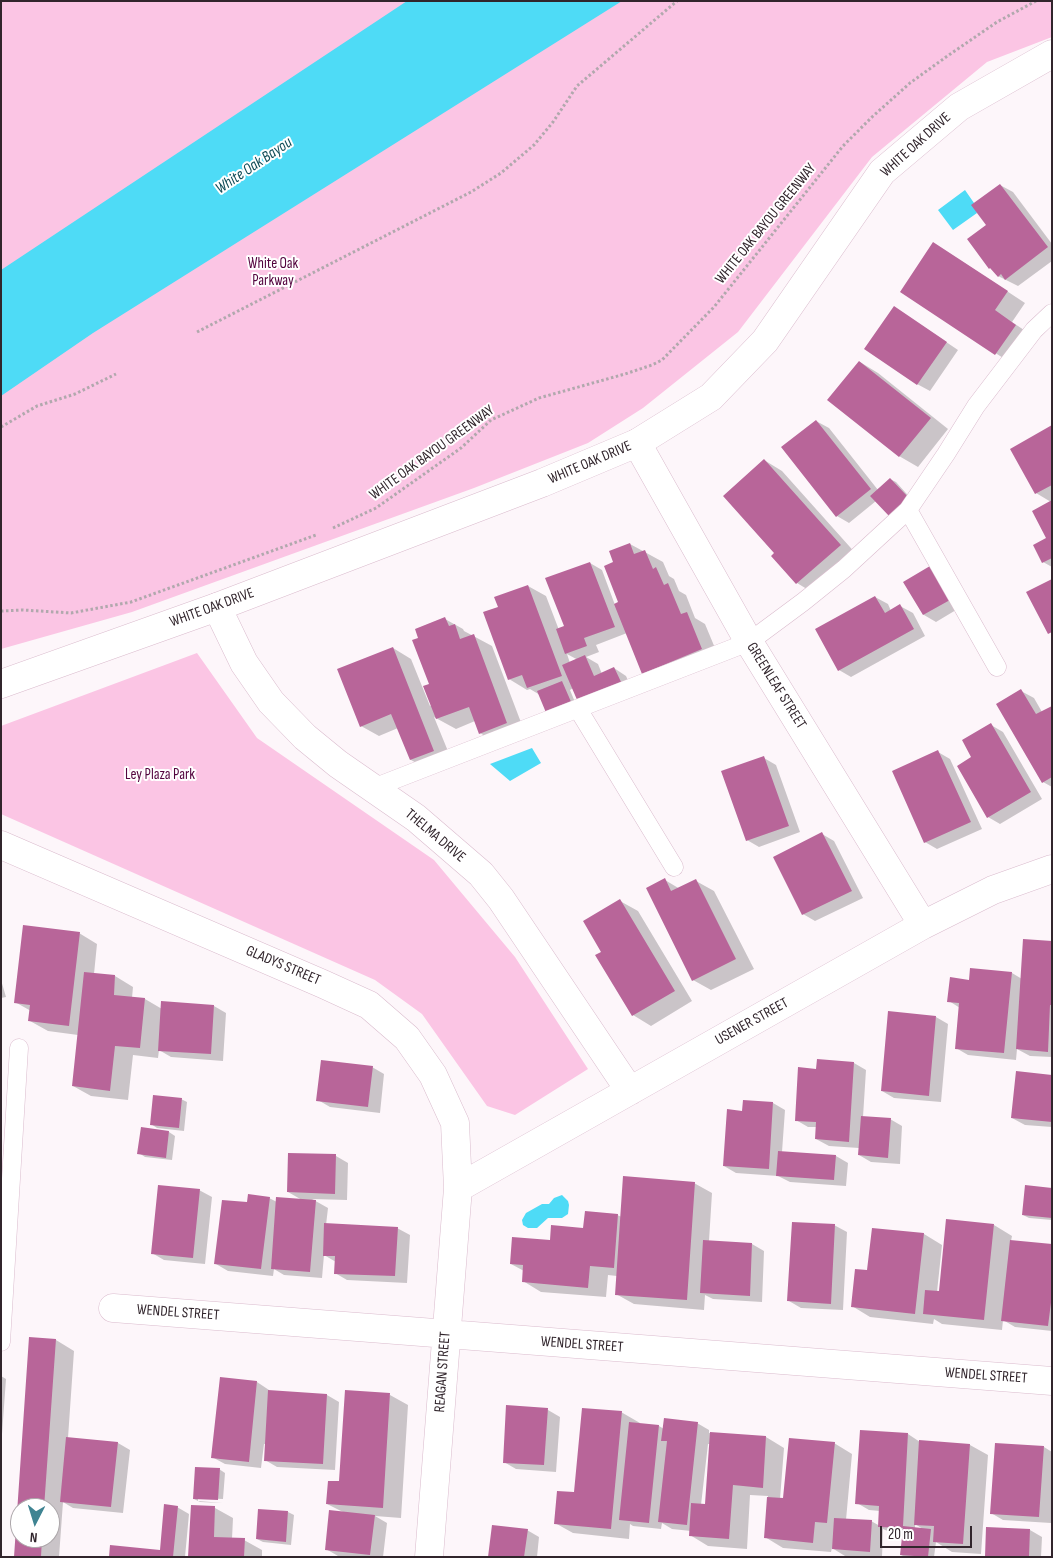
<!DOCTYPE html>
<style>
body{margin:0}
#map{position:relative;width:1053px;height:1558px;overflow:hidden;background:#fdf6fa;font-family:"Sofia Sans Condensed",sans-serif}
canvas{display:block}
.frame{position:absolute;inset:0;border:2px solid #31252c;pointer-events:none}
.north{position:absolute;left:10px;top:1498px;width:50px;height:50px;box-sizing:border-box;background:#fff;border:1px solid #ada8ab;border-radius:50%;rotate:185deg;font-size:14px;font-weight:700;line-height:20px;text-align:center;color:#31252c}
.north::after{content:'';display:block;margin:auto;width:18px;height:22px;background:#3f8492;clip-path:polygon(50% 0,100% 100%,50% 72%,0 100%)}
.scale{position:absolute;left:880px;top:1526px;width:92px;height:22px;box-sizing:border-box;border:2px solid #31252c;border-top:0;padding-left:6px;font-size:15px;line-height:18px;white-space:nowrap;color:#31252c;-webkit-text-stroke:4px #fff;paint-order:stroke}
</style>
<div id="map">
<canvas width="1053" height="1558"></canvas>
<div class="frame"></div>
<div class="north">N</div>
<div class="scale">20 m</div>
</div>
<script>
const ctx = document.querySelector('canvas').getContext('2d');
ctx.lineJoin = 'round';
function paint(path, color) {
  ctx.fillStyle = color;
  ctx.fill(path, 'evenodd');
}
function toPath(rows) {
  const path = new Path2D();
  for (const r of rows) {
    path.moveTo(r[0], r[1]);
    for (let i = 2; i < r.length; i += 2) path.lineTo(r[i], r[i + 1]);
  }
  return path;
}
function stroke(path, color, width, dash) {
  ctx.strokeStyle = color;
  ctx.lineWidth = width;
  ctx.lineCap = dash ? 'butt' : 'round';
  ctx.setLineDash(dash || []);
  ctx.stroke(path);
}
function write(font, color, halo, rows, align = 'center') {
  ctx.font = font + ' "Sofia Sans Condensed",sans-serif';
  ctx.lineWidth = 4;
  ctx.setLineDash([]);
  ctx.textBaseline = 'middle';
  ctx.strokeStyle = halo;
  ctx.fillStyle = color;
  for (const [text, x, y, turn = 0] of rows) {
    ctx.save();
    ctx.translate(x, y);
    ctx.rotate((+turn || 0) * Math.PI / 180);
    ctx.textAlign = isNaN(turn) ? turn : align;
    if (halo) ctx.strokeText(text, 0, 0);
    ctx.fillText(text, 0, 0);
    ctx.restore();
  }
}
paint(toPath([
 [1,1,1052,1,1052,37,987,62,872,157,738,332,643,408,588,443,474,488,132,612,1,649],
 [197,653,257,738,434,860,515,957,588,1069,515,1115,487,1106,422,1014,375,980,1,814,1,726]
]), '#fbc5e4');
paint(toPath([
 [407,1,622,1,93,333,1,396,1,270],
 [965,190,974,203,977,213,953,230,938,210],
 [532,748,541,763,510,781,490,764],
 [562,1195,568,1201,569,1205,568,1214,562,1218,548,1218,537,1228,528,1228,523,1225,522,1220,526,1213,542,1204,549,1204,554,1198]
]), '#4edbf6');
paint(toPath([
 [1000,185,1013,192,1052,244,1052,261,1018,286,998,276,988,225],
 [952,255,1025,303,1012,322,1033,336,1014,365,901,292],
 [906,315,958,350,930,391,917,384],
 [860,362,878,373,948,429,918,467,899,456],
 [816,421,829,428,878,490,890,479,896,482,914,502,876,501,849,523,837,516],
 [1052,427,1052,567,1043,562,1048,539,1051,502,1036,493],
 [764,460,782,471,858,556,815,594,797,583,773,556,776,553],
 [630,544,663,562,669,576,674,579,679,591,686,595,695,618,705,624,720,660,661,683,643,673,627,633,596,645,599,652,586,657,598,664,602,674,614,668,626,676,633,691,573,688,570,690,577,707,540,695,530,689,527,690,509,679,500,608,528,586,546,596,559,630,565,627,590,563,602,570,615,605,620,603,615,563],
 [567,654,578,660,570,663],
 [930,567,961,607,936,622,924,615],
 [875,597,888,604,891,611,900,606,913,613,925,636,851,677,839,670],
 [445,619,463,629,464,631,492,646,525,733,498,744,480,733,475,721,456,729,434,717,452,761,429,770,411,760,398,728,379,736,361,726,393,648,411,659,430,706,432,705,430,685,420,638],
 [1021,691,1034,698,1042,712,1052,707,1052,787,1043,782],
 [991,725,1003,732,1042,799,1000,824,988,817,973,758],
 [938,752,950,759,982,829,937,849,925,842],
 [764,758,776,765,800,832,759,847,747,840],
 [822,834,834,841,863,898,815,921,803,914,774,857],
 [665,880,680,889,696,881,714,891,754,969,711,990,693,980],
 [620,901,638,911,692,1001,651,1026,633,1015,603,952],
 [79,933,97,944,94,974,115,976,133,987,132,998,145,999,162,1009,214,1006,226,1013,223,1061,171,1057,159,1050,158,1058,133,1055,128,1100,91,1096,73,1086,78,1035,48,1031,30,1021,31,1011,15,1002],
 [1052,942,1052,1057,1030,1056,1017,1049,1016,1060,968,1055,956,1048,960,1008,949,1001,970,981,1012,973,1022,979],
 [1,980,6,997,1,998],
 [936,1017,948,1024,941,1102,894,1098,882,1091],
 [818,1060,854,1063,866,1070,863,1117,890,1119,902,1126,900,1164,871,1162,859,1155,859,1148,829,1146,816,1139,817,1127,808,1127,796,1120,818,1070],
 [372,1067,384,1074,380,1113,330,1107,318,1100],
 [1052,1076,1052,1127,1025,1125,1012,1118],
 [181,1099,187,1102,184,1131,157,1128,151,1124],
 [744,1101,773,1103,785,1110,782,1152,836,1156,848,1163,846,1186,790,1182,778,1176,736,1173,724,1166,743,1112],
 [142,1129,169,1132,175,1136,172,1160,145,1157,139,1153],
 [290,1154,336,1156,348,1163,347,1200,312,1199,328,1208,326,1225,397,1228,410,1235,407,1283,347,1280,335,1273,336,1262,324,1255,322,1278,284,1275,274,1269,273,1276,228,1271,216,1264,248,1204,269,1198,277,1202,302,1200,288,1192],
 [694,1183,712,1193,709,1241,752,1244,764,1251,762,1302,713,1299,705,1295,704,1310,634,1304,616,1294,617,1276,608,1275,606,1297,541,1292,523,1281,524,1271,511,1264,551,1241,584,1230,617,1215,622,1217],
 [199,1190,212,1197,205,1264,164,1260,152,1253],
 [1052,1190,1052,1220,1029,1218,1023,1215],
 [834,1225,847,1232,843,1310,801,1308,789,1301],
 [994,1225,1012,1236,1011,1241,1052,1246,1052,1331,1015,1327,1003,1320,1002,1330,942,1324,934,1319,933,1324,870,1317,852,1306,868,1271,873,1229,924,1234,942,1245,937,1292,940,1293],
 [31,1338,56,1340,74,1351,68,1438,118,1443,130,1450,123,1513,73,1508,63,1502,59,1557,15,1557],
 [20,1508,50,1508,50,1538,20,1538],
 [1,1376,6,1379,1,1448],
 [221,1378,257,1382,269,1390,269,1392,327,1395,339,1402,335,1470,277,1467,265,1460,266,1444,264,1444,261,1468,225,1464,212,1457],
 [390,1395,408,1405,401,1518,375,1516,387,1523,383,1557,338,1556,326,1549,343,1512,327,1504],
 [507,1406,548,1410,560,1417,556,1472,516,1469,504,1462],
 [621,1412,640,1423,639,1424,659,1426,664,1429,697,1423,709,1430,709,1433,766,1437,784,1448,780,1499,784,1499,834,1443,852,1454,846,1520,871,1521,880,1526,880,1511,869,1510,857,1503,908,1434,920,1442,970,1445,988,1455,981,1554,952,1552,936,1542,934,1557,905,1557,901,1555,904,1534,892,1533,883,1529,882,1557,845,1556,832,1548,831,1552,783,1548,765,1537,768,1496,750,1495,747,1549,708,1546,690,1535,691,1531,672,1529,662,1523,661,1529,633,1526,630,1524,629,1539,573,1533,555,1523,575,1494],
 [708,1444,710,1444,706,1505,701,1505],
 [915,1524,923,1529,915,1528],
 [1044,1447,1052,1452,1051,1523,1003,1520,991,1513],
 [219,1469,225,1473,223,1499,198,1498,198,1501,223,1503,200,1502,194,1499],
 [177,1507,189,1514,185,1557,111,1557,161,1552],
 [192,1507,215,1508,233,1518,232,1539,244,1540,262,1550,262,1557,189,1557],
 [288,1512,294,1515,291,1545,263,1542,257,1539],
 [527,1530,539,1537,537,1557,490,1557],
 [1030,1530,1042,1537,1041,1557,986,1557]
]), '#0003');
paint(toPath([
 [1000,184,1048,247,1005,280,1001,274,998,277,990,268,989,269,967,239,986,225,971,205],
 [933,242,1008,291,995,310,1016,325,995,355,900,292],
 [894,306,947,342,917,385,864,349],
 [859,361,931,418,899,457,827,400],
 [816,420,871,489,836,517,781,447],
 [1052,425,1052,485,1035,494,1010,449],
 [764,459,841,545,796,584,771,556,774,553,723,496],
 [890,478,909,498,889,516,870,496],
 [1052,500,1052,558,1042,563,1033,545,1046,538,1032,511],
 [630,543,634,554,645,550,653,569,656,567,664,585,668,583,681,614,687,612,702,649,642,674,614,604,618,602,604,566,613,562,609,551],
 [590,562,615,627,584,638,587,646,565,654,556,629,564,626,545,578],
 [930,566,950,600,923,615,903,582],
 [1052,579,1052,632,1048,634,1026,592],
 [528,585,562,676,527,688,522,675,508,680,483,612,498,607,494,597],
 [875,596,885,613,900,604,914,629,838,671,815,629],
 [445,617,449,626,455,624,460,639,474,634,507,723,479,734,469,707,436,719,423,686,429,684,412,640,418,638,415,629],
 [393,647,434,751,410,760,391,714,360,727,337,669],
 [585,655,594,676,614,667,622,684,578,702,562,665],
 [562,681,572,704,547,715,537,691],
 [1021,689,1036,714,1052,706,1052,777,1042,783,996,704],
 [991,723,1031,792,987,818,957,766,971,757,962,740],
 [938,750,971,822,924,843,892,771],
 [764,756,789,826,746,841,721,771],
 [822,832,852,891,802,915,773,857],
 [665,878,671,891,696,879,736,959,692,981,646,888],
 [620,899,675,991,632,1016,595,955,601,952,583,921],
 [23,925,80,932,69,1026,28,1021,30,1005,14,1003],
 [1023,939,1052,941,1052,1005,1050,1005,1048,1052,1016,1049],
 [970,968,1012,972,1004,1053,955,1049,959,1003,947,1002,950,977,969,980],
 [84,972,115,975,114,995,145,998,140,1048,115,1046,110,1091,72,1086],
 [161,1001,214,1005,211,1054,158,1051],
 [888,1011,936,1016,929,1096,881,1091],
 [817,1059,854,1062,849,1142,815,1139,816,1122,795,1121,798,1067,816,1069],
 [321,1060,373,1066,368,1107,316,1101],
 [1016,1071,1052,1075,1052,1122,1011,1118],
 [153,1095,182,1098,179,1128,150,1125],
 [743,1100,773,1102,769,1169,723,1166,727,1109,742,1111],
 [861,1116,891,1118,888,1158,858,1155],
 [141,1127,169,1131,166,1158,137,1154],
 [778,1151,836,1155,834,1180,776,1176],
 [288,1153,336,1154,335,1194,287,1192],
 [623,1176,695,1182,687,1300,615,1295],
 [158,1185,200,1189,193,1258,151,1254],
 [1025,1185,1052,1188,1052,1218,1022,1215],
 [248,1194,270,1197,261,1269,214,1264,222,1200,247,1202],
 [276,1197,316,1200,310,1272,271,1269],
 [585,1211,618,1214,614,1268,590,1266,588,1288,522,1282,523,1265,510,1264,512,1237,550,1240,551,1225,583,1228],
 [946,1219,994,1224,984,1320,923,1314,925,1290,939,1291],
 [792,1222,835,1224,831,1304,787,1301],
 [324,1223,398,1227,395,1276,334,1274,335,1256,323,1256],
 [872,1228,924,1233,915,1314,851,1307,855,1269,867,1270],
 [703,1240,752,1243,750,1296,700,1293],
 [1010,1240,1052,1244,1052,1295,1048,1326,1001,1321],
 [29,1337,56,1339,44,1508,20,1508,20,1538,42,1538,41,1557,14,1557],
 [220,1377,257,1381,249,1462,211,1458],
 [268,1390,327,1394,323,1464,264,1461],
 [345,1390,390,1393,383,1508,326,1504,328,1481,339,1481],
 [506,1405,548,1408,544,1465,503,1463],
 [582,1408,622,1411,611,1529,554,1524,557,1491,574,1492],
 [664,1418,698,1422,687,1525,658,1522,667,1441,661,1441],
 [629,1422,659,1425,649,1523,619,1520],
 [860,1430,908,1433,903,1526,931,1529,928,1557,900,1555,903,1528,878,1527,879,1506,855,1504],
 [710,1432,766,1436,763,1488,733,1485,729,1539,689,1536,691,1503,705,1504],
 [66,1437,118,1442,111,1507,60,1502],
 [789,1438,835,1442,827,1523,815,1522,813,1543,764,1538,767,1497,783,1498],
 [919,1440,970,1444,963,1544,933,1542,934,1526,914,1525],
 [995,1443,1044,1446,1039,1517,990,1514],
 [195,1467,220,1468,218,1500,193,1499],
 [164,1504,178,1506,173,1557,109,1557,110,1545,160,1550],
 [191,1505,215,1506,214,1537,245,1538,244,1557,188,1557],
 [258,1509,288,1511,286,1542,256,1539],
 [329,1510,375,1515,370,1555,325,1550],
 [834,1518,872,1520,870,1552,832,1549],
 [492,1525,528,1529,524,1557,488,1557],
 [986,1527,1030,1529,1029,1557,985,1557]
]), '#b86599');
const service = toPath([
 [908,510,997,667],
 [578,709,674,867],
 [373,788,749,642,803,602,844,569,908,510,946,454,976,406,1034,330,1052,313],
 [1,1342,19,1048]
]);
const minor = toPath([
 [637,443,749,642,923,925],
 [217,607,244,663,271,702,305,737,338,764,416,818,481,874,501,899,630,1091],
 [1,845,323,984,369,1005,407,1038,433,1075,455,1123,458,1188,429,1557],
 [458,1188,923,925,993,890,1052,869],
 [113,1308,1052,1381]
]);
const secondary = toPath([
 [1,684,217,607,542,483,637,443,711,397,765,341,882,172,959,107,1052,54]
]);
stroke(service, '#dabbcd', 19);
stroke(minor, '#dabbcd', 29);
stroke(secondary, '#dabbcd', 29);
stroke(toPath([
 [197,332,471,192,501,173,534,145,553,122,577,86,677,1],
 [1,427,37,406,75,394,116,374],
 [333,528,376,508,461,448,491,420,539,398,625,374,652,365,662,360,714,307,843,146,872,117,910,83,946,57,997,22,1036,1],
 [1,611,23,610,71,613,131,602,316,535]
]), '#b1a8ad', 3, [2.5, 2.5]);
stroke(service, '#fff', 18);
stroke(minor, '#fff', 28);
stroke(secondary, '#fff', 28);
write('15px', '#31252c', '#fff', [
 ["WHITE OAK DRIVE",916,145,-42],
 ["WHITE OAK BAYOU GREENWAY",766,224,-51],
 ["WHITE OAK BAYOU GREENWAY",432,453,-36],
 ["WHITE OAK DRIVE",590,463,-23],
 ["WHITE OAK DRIVE",212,608,-20],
 ["GREENLEAF STREET",776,686,58],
 ["THELMA DRIVE",435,836,40],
 ["GLADYS STREET",283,966,23],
 ["USENER STREET",752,1022,-29],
 ["WENDEL STREET",178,1313,4],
 ["WENDEL STREET",582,1345,4],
 ["REAGAN STREET",443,1372,-86],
 ["WENDEL STREET",986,1376,4]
]);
write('15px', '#53043e', '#fff', [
 ["White Oak",273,264],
 ["Parkway",273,281],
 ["Ley Plaza Park",160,775]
]);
write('italic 16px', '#104d58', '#fff', [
 ["White Oak Bayou",254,166,-34]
]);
</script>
